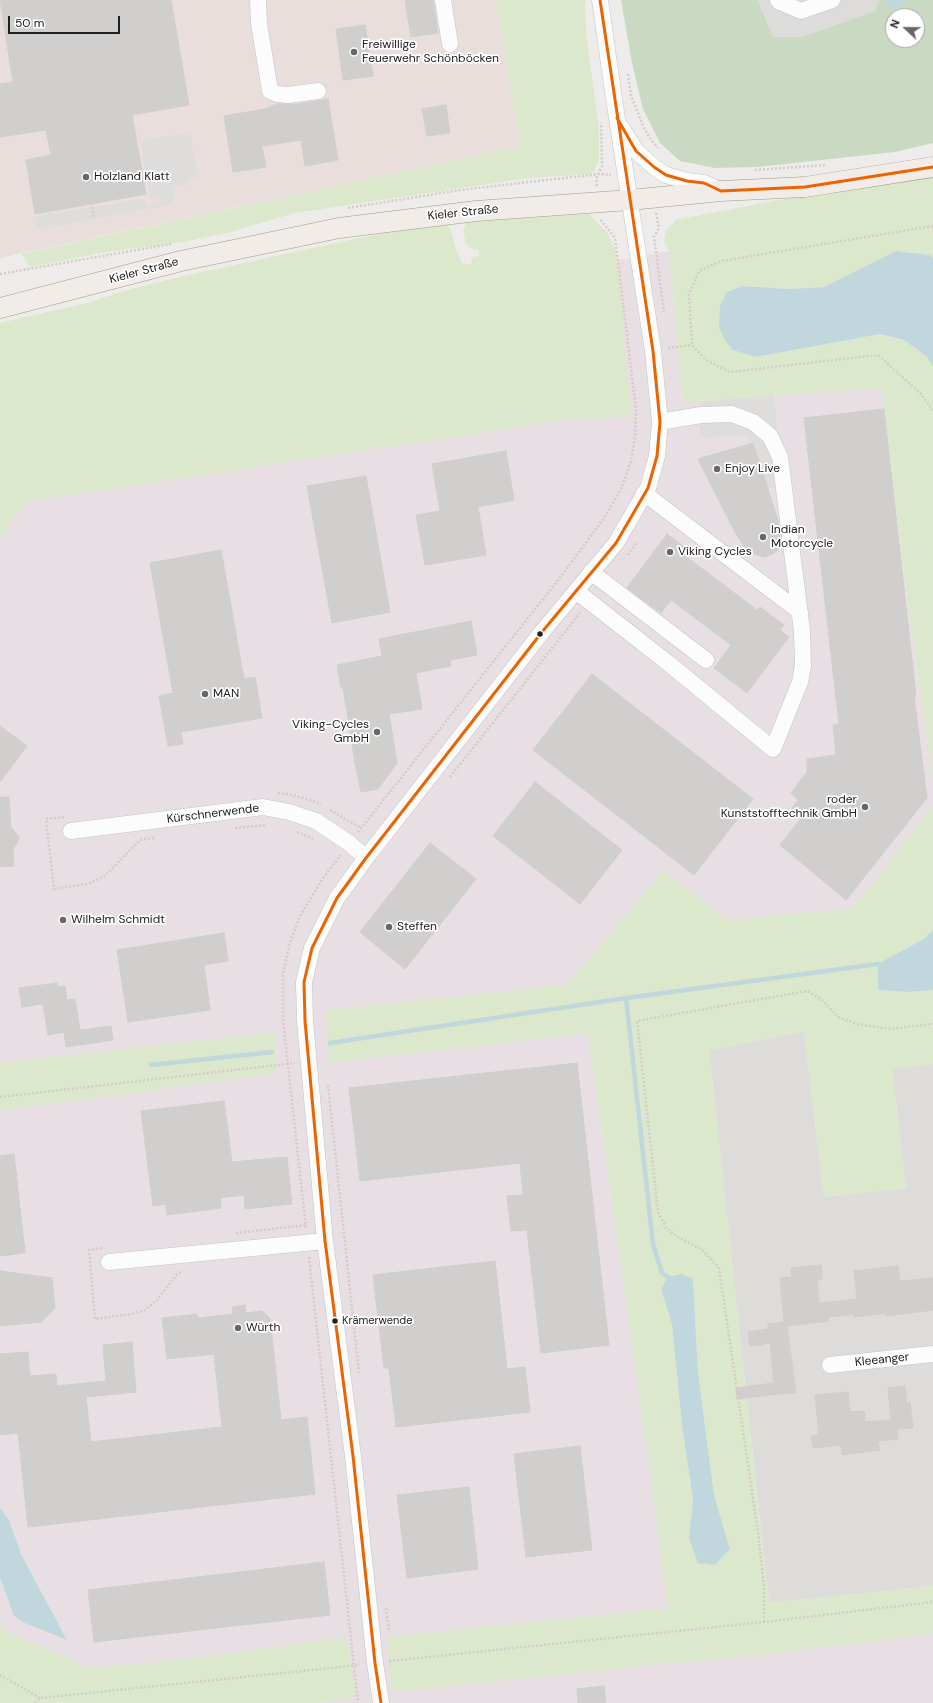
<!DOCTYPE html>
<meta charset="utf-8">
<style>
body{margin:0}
#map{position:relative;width:933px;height:1703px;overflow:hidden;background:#eeecea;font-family:"DM Sans",sans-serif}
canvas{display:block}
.north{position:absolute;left:885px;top:8px;width:40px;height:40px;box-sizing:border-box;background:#fff;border:1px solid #a6a6a6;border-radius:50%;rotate:292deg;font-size:11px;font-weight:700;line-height:16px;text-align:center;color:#202020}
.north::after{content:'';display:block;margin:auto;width:14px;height:18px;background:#686767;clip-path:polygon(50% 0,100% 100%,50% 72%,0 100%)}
.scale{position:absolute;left:8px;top:16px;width:112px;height:18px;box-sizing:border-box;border:2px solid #202020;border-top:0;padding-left:5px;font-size:12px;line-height:14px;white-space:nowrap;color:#202020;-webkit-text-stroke:3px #fff;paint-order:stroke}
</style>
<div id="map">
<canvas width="933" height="1703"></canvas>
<div class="north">N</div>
<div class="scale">50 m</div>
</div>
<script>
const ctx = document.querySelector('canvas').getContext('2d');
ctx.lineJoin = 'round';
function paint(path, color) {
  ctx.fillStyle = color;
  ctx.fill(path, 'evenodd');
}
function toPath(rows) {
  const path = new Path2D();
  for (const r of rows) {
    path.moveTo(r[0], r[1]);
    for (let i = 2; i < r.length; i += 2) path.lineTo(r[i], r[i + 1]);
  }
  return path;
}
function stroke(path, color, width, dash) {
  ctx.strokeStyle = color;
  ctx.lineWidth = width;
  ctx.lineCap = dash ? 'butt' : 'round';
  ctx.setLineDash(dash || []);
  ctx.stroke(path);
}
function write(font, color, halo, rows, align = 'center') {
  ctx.font = font + ' "DM Sans",sans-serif';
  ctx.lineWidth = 3.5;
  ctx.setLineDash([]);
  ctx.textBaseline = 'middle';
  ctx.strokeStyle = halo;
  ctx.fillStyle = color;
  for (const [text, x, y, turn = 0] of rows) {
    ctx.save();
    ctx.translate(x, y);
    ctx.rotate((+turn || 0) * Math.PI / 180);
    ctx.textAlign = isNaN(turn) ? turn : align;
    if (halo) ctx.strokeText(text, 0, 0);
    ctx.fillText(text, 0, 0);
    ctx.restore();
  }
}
paint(toPath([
 [758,0,879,0,876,11,802,37,773,37],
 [804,1031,824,1197,906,1188,892,1069,933,1064,933,1586,769,1603,709,1050]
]), '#dddcdb');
paint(toPath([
 [0,0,496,0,520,146,0,258]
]), '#eadedd');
paint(toPath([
 [669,251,683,402,882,388,902,560,933,781,933,805,854,908,728,920,663,871,567,985,326,1010,329,1063,588,1033,669,1608,387,1637,774,1653,933,1634,933,1703,316,1703,356,1697,167,1661,89,1668,2,1630,0,1621,0,1578,14,1616,67,1640,22,1556,9,1520,0,1508,0,1111,277,1073,275,1033,0,1063,0,538,25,502,564,420,631,417,614,261]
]), '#e7dfe3');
paint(toPath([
 [496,0,585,0,586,35,598,120,599,135,599,160,594,171,590,174,528,178,295,213,227,233,183,242,106,252,30,267,21,254,520,146],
 [933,175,933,258,930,255,896,251,824,287,790,289,742,286,727,292,720,306,756,357,880,334,904,340,926,356,933,367,933,781,902,560,882,388,731,399,700,403,683,402,669,251,664,241,666,230,676,220,773,201],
 [589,214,608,234,615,249,623,314,626,370,632,417,564,420,25,502,0,538,0,323,87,303,124,291,179,277,364,237,426,226,447,224,451,231,456,249,462,263,471,265,472,257,479,256,479,250,471,249,466,243,463,232,466,222],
 [933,805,933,930,924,939,878,965,878,990,906,992,933,990,933,1064,892,1070,906,1188,824,1197,804,1031,709,1051,769,1603,933,1586,933,1634,774,1653,392,1692,387,1637,669,1608,588,1033,329,1063,325,1010,567,985,663,871,728,920,854,908],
 [693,1279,698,1372,714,1495,730,1549,689,1538,693,1500,682,1425,672,1324,661,1289],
 [275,1032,277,1073,0,1111,0,1063],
 [0,1621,3,1630,89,1668,167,1661,347,1638,356,1697,316,1703,0,1703]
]), '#dbe8cc');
paint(toPath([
 [621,0,758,0,773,37,802,37,875,11,879,0,885,0,886,4,897,8,906,0,933,0,933,143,895,152,757,167,715,168,680,161,660,143,643,109,632,63],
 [893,16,917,16,917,40,893,40]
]), '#cadac2');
paint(toPath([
 [190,132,198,178,186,180,187,185,174,188,175,197,172,204,37,230,34,217,143,199,148,207,158,203,162,195,150,198,140,141],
 [774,396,781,463,784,488,768,488,753,443,744,435,700,438,700,403,731,399]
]), '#dedddc');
paint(toPath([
 [885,0,906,0,897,8,892,9,886,4],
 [896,251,930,255,933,258,933,367,926,356,904,340,880,334,756,357,733,350,726,342,719,327,720,306,727,292,742,286,790,289,824,287],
 [933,930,933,990,906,992,878,990,878,964,924,939],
 [681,1274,693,1279,698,1372,714,1495,730,1549,715,1565,698,1563,689,1538,693,1500,682,1425,672,1324,661,1289,668,1277],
 [0,1508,9,1520,22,1556,67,1640,25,1623,14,1616,0,1578]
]), '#c0d7de');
stroke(toPath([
 [626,998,653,1244,662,1273,668,1277],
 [330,1043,626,998,878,964],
 [151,1065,272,1052]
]), '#c0d7de', 4.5);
const building = toPath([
 [0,0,171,0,189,105,132,115,146,194,35,214,26,160,51,155,46,130,0,137,0,84,13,82,0,0],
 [405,0,433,0,438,33,411,37,405,0],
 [365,25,373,76,343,80,336,29,365,25],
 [328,99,338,160,305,166,301,140,262,146,266,167,233,172,224,116,265,109,277,104,298,104,328,99],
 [446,105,450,133,427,136,422,109,446,105],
 [884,409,916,696,914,696,927,798,846,900,780,845,802,817,792,808,798,800,791,793,807,772,807,759,836,755,833,725,839,724,804,418,884,409],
 [753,443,778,520,781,543,780,548,773,554,764,557,754,554,746,549,736,534,698,459,753,443],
 [506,451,514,500,478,507,486,555,425,565,416,515,440,511,432,464,506,451],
 [366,476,390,612,332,623,307,486,366,476],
 [667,534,692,553,688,558,757,610,760,607,784,625,780,630,789,637,747,693,714,668,731,645,671,600,661,613,627,588,667,534],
 [221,550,244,679,255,677,262,718,181,732,183,744,168,746,159,696,173,693,150,563,221,550],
 [471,621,477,655,450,660,451,666,416,673,422,709,389,714,397,763,378,789,361,792,355,763,343,687,341,688,337,665,382,656,379,639,471,621],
 [592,674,753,799,694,875,533,750,592,674],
 [0,726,27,746,0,782,0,726],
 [535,782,622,850,580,904,493,836,535,782],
 [0,797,9,797,11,827,19,837,17,844,13,849,14,866,0,867,0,797],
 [430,843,476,879,405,969,360,932,430,843],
 [224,933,228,961,204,965,210,1010,128,1022,117,950,224,933],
 [57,983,58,987,65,986,67,1000,75,999,80,1030,111,1026,113,1040,66,1047,64,1032,48,1035,43,1004,22,1007,19,988,57,983],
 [577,1063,609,1345,541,1353,527,1230,511,1231,507,1196,523,1195,520,1163,360,1181,349,1088,577,1063],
 [224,1101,232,1162,287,1157,292,1204,245,1209,244,1195,220,1198,221,1208,167,1215,166,1204,153,1206,141,1111,224,1101],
 [14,1154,25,1253,0,1256,0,1156,14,1154],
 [495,1261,507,1369,525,1367,530,1412,396,1427,389,1368,384,1368,373,1275,495,1261],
 [821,1265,822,1280,817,1280,819,1303,857,1299,854,1271,898,1266,900,1281,933,1278,933,1310,886,1316,886,1313,854,1317,854,1314,828,1317,829,1321,787,1326,796,1392,737,1399,736,1388,774,1383,770,1343,750,1346,748,1332,768,1329,768,1324,784,1322,780,1278,792,1277,791,1268,821,1265],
 [0,1271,52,1278,55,1308,41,1322,0,1326,0,1271],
 [245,1305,246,1313,262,1311,270,1318,281,1420,307,1417,315,1494,28,1527,18,1433,0,1435,0,1354,28,1352,30,1376,56,1374,57,1386,106,1381,103,1345,132,1342,136,1392,86,1397,91,1442,222,1427,214,1354,167,1359,162,1318,197,1314,198,1318,233,1314,232,1307,245,1305],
 [905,1386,907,1403,910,1402,913,1428,897,1429,898,1439,878,1441,880,1450,842,1455,841,1445,813,1448,811,1436,819,1435,815,1395,848,1392,850,1412,864,1411,865,1422,891,1420,888,1388,905,1386],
 [580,1446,592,1550,526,1557,514,1454,580,1446],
 [469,1487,478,1569,407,1578,397,1495,469,1487],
 [324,1562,330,1615,94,1642,88,1590,324,1562],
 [604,1686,606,1703,578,1703,577,1689,604,1686]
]);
paint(building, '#d1cfcd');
stroke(building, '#d1cecc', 1);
const minor = toPath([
 [258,0,259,23,270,91,277,94,288,95,318,91],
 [443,0,450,44],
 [778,0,780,2,801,11,832,0],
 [621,127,636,151,654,167,666,175,687,181,704,183,721,191],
 [644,493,800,612],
 [591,572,706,660],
 [576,591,668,663,773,749,800,682,803,665,802,631,780,457,770,436,753,422,732,414,701,415,660,422],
 [71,831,263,807,289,812,316,821,349,843,366,858],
 [109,1262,325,1241],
 [830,1365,933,1354],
 [381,1703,375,1663,353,1456,325,1241,305,1021,304,982,312,948,337,898,366,858,542,632,616,543,648,488,657,456,660,422,653,351,614,99,600,0]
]);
const major = toPath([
 [0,308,181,261,339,228,476,211,630,200,721,191,805,187,933,167]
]);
stroke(minor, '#c5c4c4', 17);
stroke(major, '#a29a89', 21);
stroke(toPath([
 [628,74,631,95,643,126,650,138,658,148],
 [755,170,826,165],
 [597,186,596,179,602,166,601,123],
 [91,203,94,219],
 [348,208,460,190,598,174,611,175],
 [656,213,659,228,654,237,664,312],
 [933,226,721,261,699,271,689,294,692,345,706,360,730,372,878,355,920,393,933,410],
 [0,274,171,244],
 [668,348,692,345],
 [628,555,636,543],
 [450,777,580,613],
 [278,793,293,795,313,801,321,805],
 [330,810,361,828],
 [64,817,46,819,54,889,88,884,105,876,140,840,154,838],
 [235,828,267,825],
 [297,832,313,839],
 [358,832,566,570,606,515,622,487,631,461,635,436,636,409,615,238,600,219],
 [328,1085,359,1373],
 [0,1097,295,1063],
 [306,1228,283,1021,283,974,289,946,300,916,323,878,341,855],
 [236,1233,306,1225],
 [102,1248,89,1250,95,1319,131,1314,145,1310,157,1300,177,1274,183,1271],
 [309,1257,358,1703],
 [386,1608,389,1631],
 [764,1622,764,1586,758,1532,719,1268,701,1249,678,1237,666,1228,658,1212,637,1021,807,991,821,999,838,1017,857,1024,889,1029,933,1024],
 [389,1661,764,1622,933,1602],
 [0,1675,40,1698],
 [35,1703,40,1698,360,1665]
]), '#d6cbc9', 2.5, [2, 2]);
stroke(minor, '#fcfcfc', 16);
stroke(major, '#f1ece7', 20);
stroke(toPath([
 [617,118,636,151,654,167,666,175,687,181,704,183,721,191,805,187,933,167],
 [381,1703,375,1663,353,1456,325,1241,305,1021,304,982,312,948,337,898,366,858,542,632,616,543,648,488,657,456,660,422,653,351,600,0]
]), '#ec6400', 3);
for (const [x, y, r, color] of [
 [354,52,4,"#686767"],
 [86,177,4,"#686767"],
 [717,469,4,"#686767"],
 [763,537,4,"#686767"],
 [670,552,4,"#686767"],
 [540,634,3.5,"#202020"],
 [205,694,4,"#686767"],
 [377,732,4,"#686767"],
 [865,807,4,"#686767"],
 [63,920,4,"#686767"],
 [389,927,4,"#686767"],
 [335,1321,3.5,"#202020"],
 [238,1328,4,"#686767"]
]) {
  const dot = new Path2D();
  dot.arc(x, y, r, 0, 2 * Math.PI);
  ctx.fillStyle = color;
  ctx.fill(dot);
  stroke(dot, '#fff', 1.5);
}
write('11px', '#202020', '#fff', [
 ["Krämerwende",342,1321]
], 'left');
write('12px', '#202020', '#fff', [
 ["Freiwillige",362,45],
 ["Feuerwehr Schönböcken",362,59],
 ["Holzland Klatt",94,177],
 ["Enjoy Live",725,469],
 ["Indian",771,530],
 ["Motorcycle",771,544],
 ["Viking Cycles",678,552],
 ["MAN",213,694],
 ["Viking-Cycles",369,725,"right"],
 ["GmbH",369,739,"right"],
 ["roder",857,800,"right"],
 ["Kunststofftechnik GmbH",857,814,"right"],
 ["Wilhelm Schmidt",71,920],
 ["Steffen",397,927],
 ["Würth",246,1328]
], 'left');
write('12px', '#202020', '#fff', [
 ["Kieler Straße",463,213,-6],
 ["Kieler Straße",144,271,-15],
 ["Kürschnerwende",213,814,-7],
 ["Kleeanger",882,1360,-6]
]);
</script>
